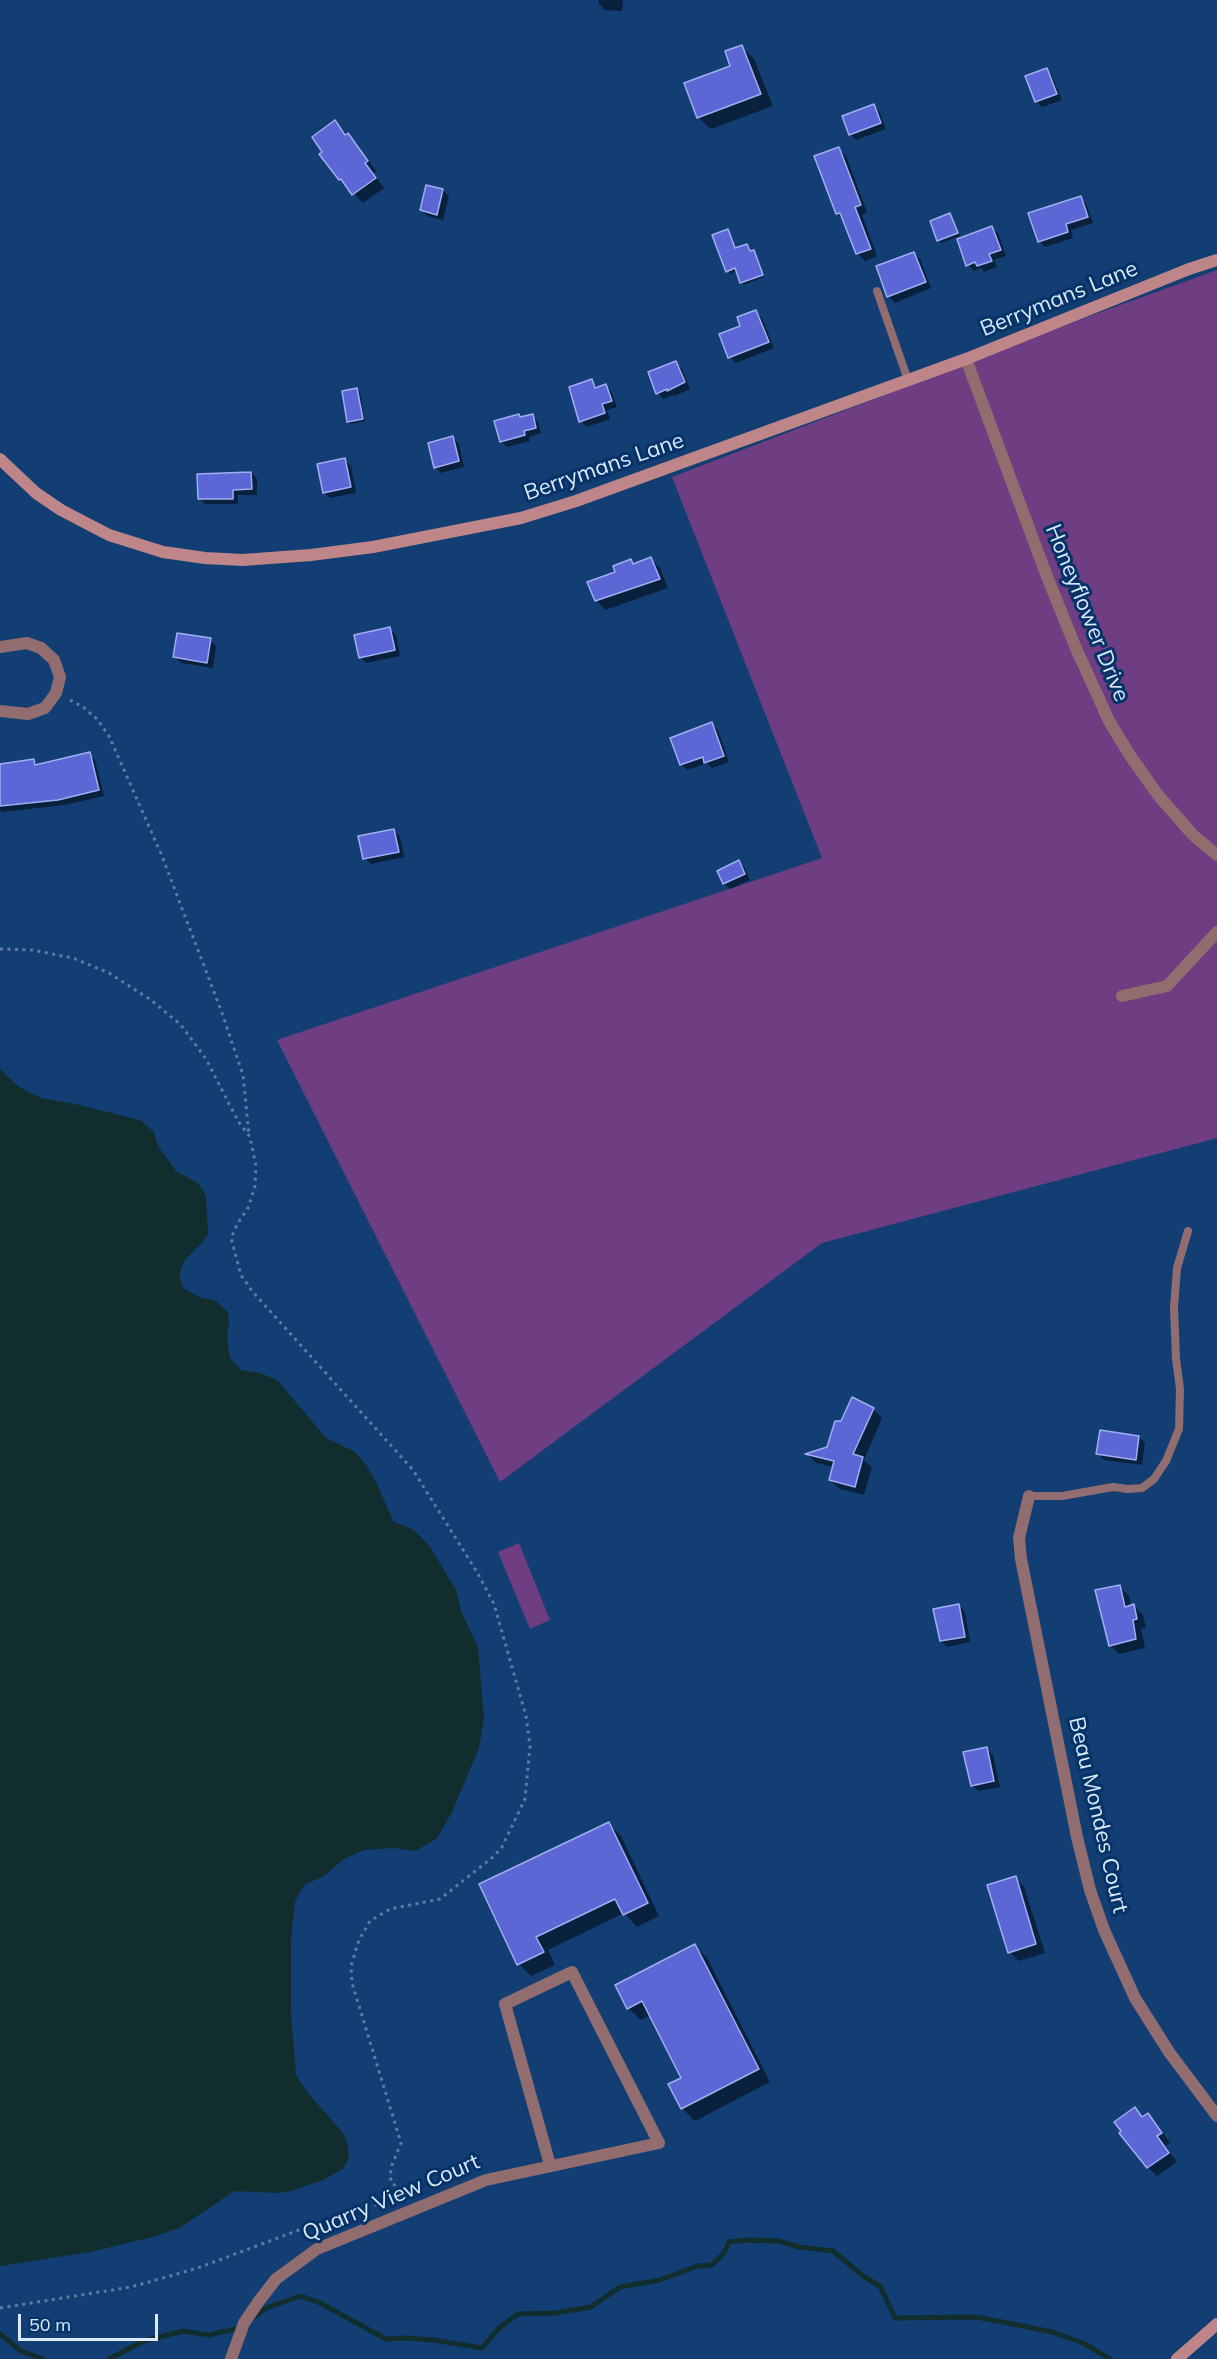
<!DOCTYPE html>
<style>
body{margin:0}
#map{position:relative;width:1217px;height:2359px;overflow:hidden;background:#133e73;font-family:Mulish,sans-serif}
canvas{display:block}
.scale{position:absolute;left:18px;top:2314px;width:140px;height:27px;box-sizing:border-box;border:3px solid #dbe9fd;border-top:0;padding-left:8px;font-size:18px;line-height:21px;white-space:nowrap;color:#dbe9fd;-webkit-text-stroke:4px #063367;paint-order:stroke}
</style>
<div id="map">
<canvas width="1217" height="2359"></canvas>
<div class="scale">50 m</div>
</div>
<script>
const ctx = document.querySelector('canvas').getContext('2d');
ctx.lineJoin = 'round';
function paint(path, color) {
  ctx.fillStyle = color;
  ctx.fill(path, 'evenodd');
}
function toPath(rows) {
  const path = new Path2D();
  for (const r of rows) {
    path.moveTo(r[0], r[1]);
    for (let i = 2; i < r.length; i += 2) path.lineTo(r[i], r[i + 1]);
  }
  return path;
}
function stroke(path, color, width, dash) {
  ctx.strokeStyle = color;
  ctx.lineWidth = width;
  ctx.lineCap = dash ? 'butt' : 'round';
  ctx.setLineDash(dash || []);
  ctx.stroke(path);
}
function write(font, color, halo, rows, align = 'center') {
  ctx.font = font + ' Mulish,sans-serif';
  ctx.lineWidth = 6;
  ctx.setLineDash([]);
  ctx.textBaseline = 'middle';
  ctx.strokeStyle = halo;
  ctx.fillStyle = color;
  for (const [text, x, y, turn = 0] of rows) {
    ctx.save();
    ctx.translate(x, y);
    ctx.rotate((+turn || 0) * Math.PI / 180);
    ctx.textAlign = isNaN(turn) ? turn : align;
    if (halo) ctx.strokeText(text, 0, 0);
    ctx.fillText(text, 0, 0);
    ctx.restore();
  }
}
paint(toPath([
 [1217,270,1217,1138,822,1243,500,1482,277,1040,822,858,672,477,1090,316],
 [519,1543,550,1620,530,1629,498,1552]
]), '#6f3e82');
paint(toPath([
 [0,1069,19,1087,41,1098,75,1104,140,1120,154,1132,158,1146,176,1171,199,1184,206,1196,208,1234,205,1239,184,1261,179,1274,183,1288,199,1297,216,1301,228,1312,229,1323,227,1336,230,1358,241,1370,260,1373,277,1380,326,1438,355,1452,367,1466,377,1484,393,1521,414,1530,429,1545,456,1590,461,1611,478,1647,484,1719,479,1748,452,1812,437,1838,416,1851,393,1848,364,1850,344,1859,324,1876,304,1885,295,1901,291,1940,291,2012,296,2075,307,2092,343,2133,348,2145,349,2158,343,2169,323,2180,291,2191,278,2193,234,2191,181,2227,157,2236,90,2252,0,2266]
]), '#122d2d');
paint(toPath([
 [599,0,623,0,622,11,605,10,599,4],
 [742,47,754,59,773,106,711,129,698,117,732,67],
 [1046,70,1052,76,1062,100,1042,107,1036,101],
 [873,105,879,111,886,129,856,140,850,134],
 [335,122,357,144,376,171,373,173,384,188,363,203,340,179],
 [838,149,846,156,867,212,862,215,877,256,865,261,857,253,845,221,837,213],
 [443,190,449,196,443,220,427,216,422,210],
 [1080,197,1086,203,1093,223,1071,230,1073,238,1045,247,1039,241],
 [950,215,960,236,941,243,939,240],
 [992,228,998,233,1006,256,994,260,997,267,984,272,981,268,974,271,968,265],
 [727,231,736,249,746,245,751,253,756,254,764,277,744,285,737,271,730,274,728,271],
 [914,253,920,259,931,288,895,303,889,297,877,267],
 [756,312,762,318,774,348,736,363,730,357],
 [676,363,682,369,690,389,675,396,673,395,663,399,658,393],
 [591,381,598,388,605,385,611,391,617,407,607,410,610,419,587,427,581,421],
 [357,389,360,392,365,421,351,424,348,421],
 [532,416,538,422,541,433,529,437,530,441,507,447,501,441,521,419],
 [453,438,459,444,464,467,441,473,435,467],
 [345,460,351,466,356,493,330,498,324,492],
 [251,473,257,479,257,495,238,495,238,504,205,504,199,498],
 [651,559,660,568,668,588,605,610,596,600,617,573,631,561,635,565],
 [390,629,396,635,400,656,366,663,361,657],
 [210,640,216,646,213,668,181,663,175,657],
 [712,724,718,730,729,762,712,768,707,763,687,770,681,764],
 [89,754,95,760,104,796,65,805,2,812,0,810,0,765,34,761,39,766],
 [394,831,400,837,404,857,371,864,365,858],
 [739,862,745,868,750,880,730,889,724,883],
 [873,1409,882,1418,864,1460,872,1467,864,1495,840,1489,830,1480,834,1467,816,1463,808,1455,829,1448,842,1423],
 [1139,1437,1145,1443,1142,1465,1104,1460,1098,1454],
 [1119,1586,1129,1596,1131,1607,1134,1606,1143,1615,1146,1628,1141,1629,1145,1648,1119,1654,1110,1645],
 [959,1606,965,1612,970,1642,947,1647,941,1641],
 [987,1749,993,1755,1000,1787,978,1791,972,1785],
 [609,1824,621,1836,659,1916,637,1927,624,1913,548,1950,555,1965,531,1976,519,1964],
 [1015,1878,1024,1887,1045,1953,1019,1961,1010,1952],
 [695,1946,707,1958,770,2082,695,2121,682,2108,670,2085,683,2078,651,2015,641,2020,628,2008],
 [1135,2109,1143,2118,1147,2115,1157,2124,1170,2143,1165,2146,1177,2162,1157,2176,1148,2167]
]), '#0007');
stroke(toPath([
 [254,2317,266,2308,301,2296,320,2303,386,2339,405,2338,433,2340,482,2348,499,2328,518,2314,555,2313,591,2307,620,2287,660,2280,697,2266,712,2265,724,2253,729,2242,746,2240,779,2241,799,2247,833,2251,863,2276,880,2286,895,2318,976,2317,1003,2322,1052,2332,1083,2343,1110,2359],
 [0,2334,21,2351,43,2359],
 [109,2359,144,2341,183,2331,209,2335,239,2328]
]), '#122d2d', 5);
const building = toPath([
 [742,45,761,94,697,118,684,83,730,66,725,51,742,45],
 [1047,68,1057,94,1035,102,1025,76,1047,68],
 [874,104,881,123,849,135,842,116,874,104],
 [335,120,345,135,348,133,368,161,365,163,376,178,352,195,341,179,339,180,319,154,322,152,312,137,335,120],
 [839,147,861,205,855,207,871,249,856,254,840,213,836,214,814,156,839,147],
 [426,185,443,189,437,215,420,210,426,185],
 [1081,196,1088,217,1066,224,1068,232,1038,242,1028,213,1081,196],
 [950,213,958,233,937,241,930,221,950,213],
 [992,226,1001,250,989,254,992,261,977,266,975,262,966,266,957,239,992,226],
 [728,229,735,248,747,244,750,251,754,250,763,275,740,283,735,268,726,272,712,235,728,229],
 [914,252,926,282,887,297,876,266,914,252],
 [756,310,769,342,728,358,719,334,740,326,737,317,756,310],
 [676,361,685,382,667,391,667,389,656,394,648,372,676,361],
 [592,379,595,388,606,384,612,401,602,404,605,413,579,422,569,387,592,379],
 [357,388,363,419,347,422,342,391,357,388],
 [519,414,520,417,533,414,536,428,524,431,525,435,500,442,494,421,519,414],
 [453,436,459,461,434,468,428,443,453,436],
 [345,458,351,487,323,493,317,464,345,458],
 [251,472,252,489,233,490,233,499,198,499,197,474,251,472],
 [651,557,660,579,595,601,587,582,615,572,613,566,631,559,633,564,651,557],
 [390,627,395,650,359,658,354,635,390,627],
 [177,633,211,638,207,663,173,657,177,633],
 [712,722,724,756,704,763,703,757,680,765,670,738,712,722],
 [90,752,99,790,58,800,0,806,0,764,34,759,35,765,90,752],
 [394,829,399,852,363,859,358,836,394,829],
 [739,860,745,874,723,884,717,871,739,860],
 [852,1397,874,1408,853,1454,863,1457,855,1487,829,1480,834,1461,805,1454,827,1447,835,1421,841,1421,852,1397],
 [1100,1430,1139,1436,1136,1460,1096,1454,1100,1430],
 [1120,1585,1125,1607,1134,1604,1137,1619,1133,1620,1136,1639,1109,1646,1095,1590,1120,1585],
 [959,1604,965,1637,940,1641,933,1609,959,1604],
 [987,1747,994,1781,971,1786,963,1752,987,1747],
 [609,1822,648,1903,623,1915,615,1899,536,1937,544,1952,517,1965,479,1884,609,1822],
 [1016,1876,1036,1944,1008,1953,987,1885,1016,1876],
 [695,1944,759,2069,681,2109,668,2084,681,2078,642,2001,627,2009,615,1985,695,1944],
 [1135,2107,1142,2117,1148,2113,1162,2133,1157,2136,1169,2153,1147,2168,1119,2133,1121,2131,1114,2122,1135,2107]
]);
paint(building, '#5c66d5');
stroke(building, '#a1aef4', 1.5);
stroke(toPath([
 [70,700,83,707,97,719,109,736,162,856,222,1013,243,1075,249,1135],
 [0,949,32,950,73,958,109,973,151,1000,181,1025,206,1059,238,1121,250,1137,256,1166,255,1186,248,1208,238,1223,231,1238,241,1275,252,1291,413,1470,477,1572,494,1604,526,1716,530,1746,525,1799,502,1847,493,1857,440,1899,390,1909,370,1921,359,1940,351,1966,352,1983,401,2143,392,2165,390,2176,392,2184,405,2189],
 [0,2308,131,2287,198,2268,360,2207,384,2204]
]), '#5b7ca5', 3, [3, 4.5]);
stroke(toPath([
 [877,291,908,380],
 [1029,1496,1062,1496,1113,1487,1128,1489,1142,1488,1154,1479,1166,1461,1179,1429,1180,1389,1176,1359,1174,1307,1177,1268,1188,1231]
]), '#916d6f', 8);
stroke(toPath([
 [966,359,1046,574,1075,646,1109,721,1131,757,1158,795,1193,835,1217,855],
 [0,647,27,643,41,648,54,660,60,677,56,693,45,708,28,714,0,711],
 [1122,996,1167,986,1217,932],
 [1029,1496,1019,1538,1021,1559,1077,1837,1090,1890,1104,1930,1135,1998,1169,2052,1217,2116],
 [231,2359,244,2323,259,2301,276,2279,317,2249,486,2180,659,2143,572,1972,505,2004,550,2165]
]), '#916d6f', 12);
stroke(toPath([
 [0,459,36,493,61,510,109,535,163,552,205,558,243,560,311,555,373,547,521,518,576,501,966,359,1189,269,1217,260],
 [1177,2359,1217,2324]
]), '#bf8689', 12);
write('22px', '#dbe9fd', '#063367', [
 ["Berrymans Lane",1059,299,-22],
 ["Berrymans Lane",604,467,-19],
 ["Honeyflower Drive",1087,613,68],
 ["Beau Mondes Court",1098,1815,77],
 ["Quarry View Court",391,2198,-23]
]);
</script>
